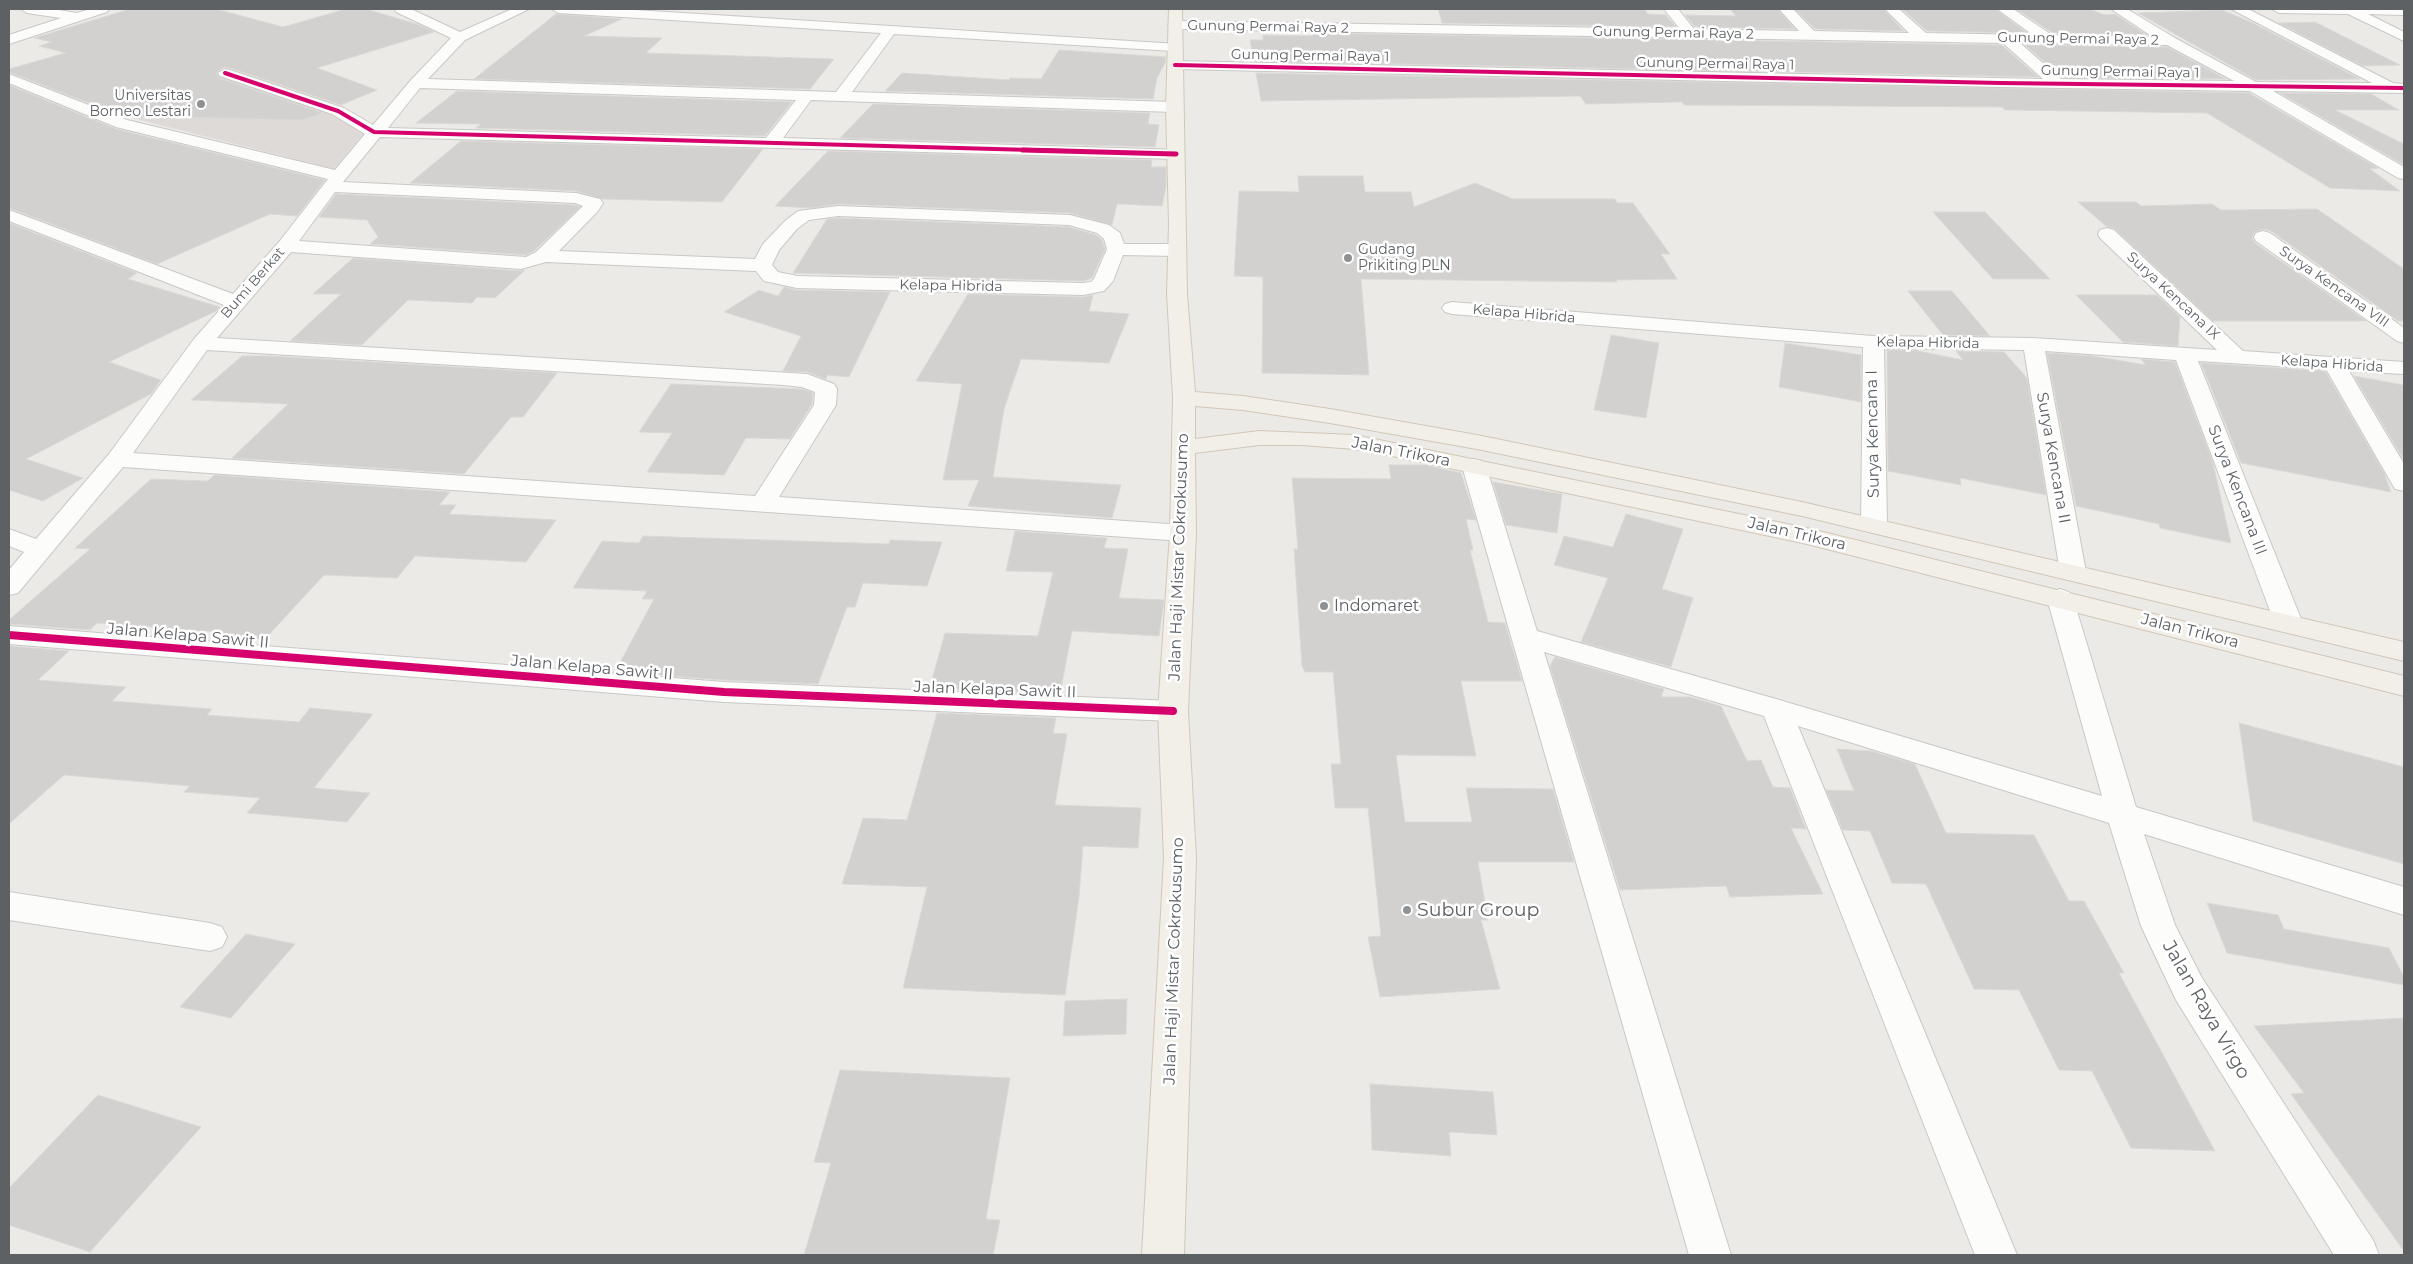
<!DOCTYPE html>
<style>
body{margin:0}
#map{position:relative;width:2413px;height:1264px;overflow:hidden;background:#eceae7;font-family:Montserrat,sans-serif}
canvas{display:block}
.frame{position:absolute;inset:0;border:10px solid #5d6164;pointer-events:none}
</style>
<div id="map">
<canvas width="2413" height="1264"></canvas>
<div class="frame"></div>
</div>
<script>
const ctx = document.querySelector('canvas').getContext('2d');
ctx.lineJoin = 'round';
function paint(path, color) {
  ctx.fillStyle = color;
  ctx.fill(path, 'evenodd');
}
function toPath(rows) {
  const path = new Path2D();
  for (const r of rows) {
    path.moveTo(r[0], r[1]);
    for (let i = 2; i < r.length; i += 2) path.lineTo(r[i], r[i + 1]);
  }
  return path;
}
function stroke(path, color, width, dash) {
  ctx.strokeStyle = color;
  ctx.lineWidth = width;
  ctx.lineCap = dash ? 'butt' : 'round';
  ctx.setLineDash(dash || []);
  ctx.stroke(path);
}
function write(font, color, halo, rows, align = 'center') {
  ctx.font = font + ' Montserrat,sans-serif';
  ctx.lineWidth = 5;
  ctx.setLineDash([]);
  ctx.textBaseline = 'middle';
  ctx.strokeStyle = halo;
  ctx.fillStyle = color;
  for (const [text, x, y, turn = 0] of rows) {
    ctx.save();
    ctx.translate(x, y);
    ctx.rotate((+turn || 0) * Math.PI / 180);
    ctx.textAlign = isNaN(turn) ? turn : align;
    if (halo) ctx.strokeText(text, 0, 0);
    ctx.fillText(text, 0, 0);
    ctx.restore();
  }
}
paint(toPath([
 [113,37,330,114,364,133,334,169,136,119,12,69]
]), '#dedad7');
const building = toPath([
 [130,9,216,9,283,27,346,9,366,9,420,25,434,32,317,68,377,90,341,105,230,68,224,67,216,73,219,78,322,113,303,120,127,116,127,118,9,72,9,69,66,53,39,46,52,42,34,38,130,9],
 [1438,9,1644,9,1648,14,1666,15,1676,27,1442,23,1438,9],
 [1730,9,1777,9,1795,29,1695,27,1685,15,1736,16,1730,9],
 [1795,9,1883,9,1904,31,1815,29,1795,9],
 [1902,9,1995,9,2027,33,1927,31,1902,9],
 [2016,9,2089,9,2105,15,2115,14,2147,35,2053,33,2016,9],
 [2222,10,2253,23,2360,79,2256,80,2138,13,2222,10],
 [556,14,622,19,584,36,662,38,646,53,834,59,810,89,474,79,556,14],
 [2315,22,2400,65,2363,66,2279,23,2315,22],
 [1312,33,2002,45,2038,77,1254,61,1250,40,1263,40,1263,35,1312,36,1312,33],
 [2025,45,2167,47,2226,79,2062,77,2025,45],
 [1059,50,1166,57,1165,63,1157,78,1153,99,885,91,902,73,1009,80,1010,78,1041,79,1059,50],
 [1256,73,2249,93,2378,168,2370,169,2400,191,2330,188,2207,113,2005,110,2002,107,1684,105,1682,102,1586,104,1580,96,1261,101,1256,73],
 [9,85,116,129,325,180,297,216,270,214,157,264,9,208,9,85],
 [457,91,792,102,765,136,476,128,481,124,416,123,457,91],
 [2280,93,2371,94,2399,110,2335,110,2404,144,2404,165,2280,93],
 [873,104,1150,113,1148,124,1159,125,1155,147,840,138,873,104],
 [461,141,763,149,722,202,602,199,576,191,410,183,461,141],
 [828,151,1152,160,1151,167,1166,167,1166,186,1162,206,1117,204,1112,225,1070,213,838,204,811,208,775,206,828,151],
 [1298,176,1363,176,1365,192,1411,192,1414,207,1475,183,1513,199,1615,199,1617,203,1633,203,1670,254,1661,254,1677,279,1616,280,1617,282,1361,279,1369,375,1262,373,1263,277,1234,276,1239,191,1299,192,1298,176],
 [336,194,575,205,580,207,535,250,526,255,370,244,378,237,367,220,319,217,336,194],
 [2078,202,2136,202,2141,206,2212,204,2221,210,2317,209,2404,269,2404,321,2398,321,2271,231,2264,229,2254,232,2252,238,2255,243,2366,321,2213,321,2115,229,2106,226,2078,202],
 [1933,212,1985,212,2050,279,1993,279,1933,212],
 [838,218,1069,227,1096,235,1102,240,1105,249,1092,278,1083,281,793,273,827,219,838,218],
 [9,223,137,273,128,279,220,307,216,311,109,362,161,380,151,394,26,459,83,478,43,501,9,490,9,223],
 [353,258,521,271,525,270,495,298,477,297,472,303,408,300,362,345,290,341,341,294,313,294,353,258],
 [784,287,797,290,890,292,849,377,827,375,826,379,807,372,783,371,801,336,724,312,759,290,778,296,784,287],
 [1908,291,1952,291,1990,336,1943,335,1908,291],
 [968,294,1083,297,1093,295,1089,311,1129,314,1109,363,1021,359,1004,409,993,477,1121,485,1112,518,968,506,979,480,943,480,962,384,916,381,968,294],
 [2076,295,2157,295,2180,317,2178,346,2123,342,2076,295],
 [1611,335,1659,343,1646,418,1594,410,1611,335],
 [1785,343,1861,355,1861,402,1779,387,1785,343],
 [1887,350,1914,350,1963,360,1956,351,2004,352,2027,378,2046,495,1960,478,1961,485,1888,471,1887,350],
 [2047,353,2093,356,2146,365,2141,359,2175,362,2213,463,2231,543,2160,528,2159,524,2076,506,2047,353],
 [242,356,272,356,557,373,523,417,511,417,464,474,232,458,288,404,191,400,242,356],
 [2201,363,2325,371,2384,473,2391,492,2241,463,2201,363],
 [2354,376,2404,385,2404,458,2402,457,2354,376],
 [671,384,802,389,813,393,812,404,790,439,746,438,724,475,647,472,672,433,639,432,671,384],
 [1389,465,1425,465,1461,473,1476,520,1466,519,1473,550,1470,550,1488,622,1505,623,1522,681,1461,681,1476,756,1396,755,1405,822,1472,822,1466,788,1553,789,1574,862,1478,862,1488,920,1481,920,1500,989,1380,997,1368,937,1381,936,1368,808,1335,808,1331,764,1341,764,1333,672,1305,672,1302,666,1294,549,1298,549,1292,478,1391,479,1389,465],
 [214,475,450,492,439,505,456,505,449,514,556,520,526,562,415,556,397,578,324,575,265,639,215,636,219,632,97,623,90,630,9,624,9,620,90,549,75,548,151,479,208,481,214,475],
 [1493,482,1562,494,1557,533,1506,525,1493,482],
 [1626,514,1683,529,1662,589,1693,598,1671,667,1581,642,1608,578,1554,565,1564,536,1613,547,1626,514],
 [1015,531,1107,538,1104,548,1128,549,1119,598,1164,600,1159,636,1072,631,1060,694,943,689,945,683,931,683,945,633,1038,636,1053,572,1006,571,1015,531],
 [643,536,889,544,890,540,942,542,927,586,863,583,855,607,847,607,818,684,724,680,615,672,654,599,642,599,647,591,573,588,602,541,639,543,643,536],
 [9,646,69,651,38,680,126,687,112,701,212,709,207,715,299,722,310,708,373,714,314,788,370,793,347,822,247,813,260,798,184,792,190,786,64,775,9,824,9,646],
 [1555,657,1664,689,1661,697,1690,697,1721,706,1747,761,1761,760,1773,787,1790,788,1806,829,1791,828,1823,894,1730,897,1726,886,1620,890,1550,666,1555,657],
 [937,713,1056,718,1053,733,1067,734,1055,805,1141,808,1138,848,1083,846,1079,897,1065,995,903,988,927,887,842,884,863,818,907,820,937,713],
 [2239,723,2404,767,2404,864,2253,821,2239,723],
 [1837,749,1871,751,1915,764,1946,833,2034,835,2069,901,2084,901,2124,973,2119,973,2215,1151,2131,1148,2092,1071,2059,1070,2019,990,1974,989,1926,884,1892,883,1870,831,1843,830,1826,790,1854,791,1837,749],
 [2207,903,2278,915,2284,929,2389,948,2404,977,2404,985,2227,953,2207,903],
 [246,934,295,944,231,1018,180,1007,246,934],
 [1127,999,1126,1034,1063,1036,1065,1001,1127,999],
 [2404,1018,2404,1251,2291,1094,2304,1093,2254,1026,2404,1018],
 [840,1070,1010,1078,986,1219,1000,1220,993,1255,804,1255,831,1163,814,1162,840,1070],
 [1370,1084,1493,1092,1497,1135,1449,1132,1451,1156,1372,1150,1370,1084],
 [98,1095,201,1127,90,1252,9,1225,9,1188,98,1095]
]);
paint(building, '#d3d1d0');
stroke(building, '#dbd9d6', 1);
const minor = toPath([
 [21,9,52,9,77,13,90,9,109,9,107,12,9,44,9,35,61,18,27,13,21,9],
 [395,9,411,9,460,32,512,9,529,9,465,40,428,79,836,92,881,33,558,13,552,9,619,9,1178,44,1180,47,1173,51,894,34,852,92,1174,102,1182,107,1174,112,811,100,783,138,1182,150,1184,154,1182,158,1176,159,380,137,343,182,576,193,600,199,603,203,598,211,559,251,755,259,763,244,785,221,798,211,838,206,1070,215,1109,225,1120,233,1124,244,1176,244,1183,246,1185,250,1183,254,1176,256,1123,255,1113,281,1104,291,1083,295,797,288,764,281,756,271,546,262,521,269,291,252,217,338,807,374,834,384,837,389,836,405,779,497,1183,525,1192,528,1196,533,1192,538,1183,541,123,467,18,593,9,595,9,570,24,552,9,546,9,529,36,539,109,454,194,339,224,305,9,221,9,210,233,294,279,242,328,179,116,127,9,83,9,74,127,120,335,170,365,134,332,114,220,76,218,73,225,69,230,70,344,108,373,125,411,80,451,38,396,12,395,9],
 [420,88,796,100,766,138,388,128,420,88],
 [335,192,575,203,583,206,536,252,526,257,299,241,335,192],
 [838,216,1069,225,1097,233,1104,239,1107,249,1094,279,1091,282,1083,283,797,276,778,272,772,265,779,250,797,229,809,220,838,216],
 [207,350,783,385,802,387,815,392,814,405,755,496,133,453,207,350],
 [1664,9,1678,9,1694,29,1799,31,1779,9,1793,9,1814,31,1909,33,1885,9,1899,9,1926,33,2033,35,1997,9,2013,9,2052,35,2153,37,2111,9,2127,9,2175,38,2256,82,2372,83,2231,9,2248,9,2393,83,2404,84,2404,93,2273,91,2404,167,2404,179,2398,178,2250,91,2000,87,1175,69,1168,65,1175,61,2043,79,2003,43,1175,29,1168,25,1175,21,1680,29,1664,9],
 [2020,43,2167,45,2234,81,2061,79,2020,43],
 [2272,9,2404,9,2404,15,2368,14,2404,32,2404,41,2348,14,2279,13,2272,9],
 [2107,228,2114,230,2243,351,2404,362,2404,374,2349,371,2404,464,2404,491,2395,489,2392,484,2326,369,2198,361,2303,624,2299,630,2289,633,2279,630,2275,624,2176,360,2045,351,2086,572,2082,578,2073,580,2064,578,2060,572,2024,350,1884,348,1887,525,1883,530,1874,533,1865,530,1861,525,1863,347,1452,314,1445,312,1442,308,1445,304,1452,302,1873,336,2033,338,2217,350,2100,238,2098,234,2100,230,2107,228],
 [2263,231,2270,233,2404,328,2404,343,2397,341,2256,241,2254,237,2256,233,2263,231],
 [1474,459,1482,461,1486,466,1537,631,1776,699,2102,796,2047,598,2051,592,2060,589,2069,592,2073,598,2136,807,2404,887,2404,915,2144,834,2175,925,2202,978,2373,1240,2379,1255,2334,1255,2176,1000,2141,926,2109,823,1798,726,2017,1255,1975,1255,1764,716,1544,652,1731,1255,1689,1255,1462,466,1466,461,1474,459],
 [9,626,724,682,1173,701,1183,704,1188,711,1183,718,1173,721,724,702,9,644,9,626],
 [9,892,210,923,222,927,227,937,222,947,210,951,9,920,9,892]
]);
const major = toPath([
 [1169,9,1182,9,1187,294,1195,392,1243,396,1330,409,1477,435,1802,502,2404,642,2404,661,1802,516,1477,449,1330,423,1243,410,1195,406,1195,439,1259,431,1355,435,1807,528,2404,676,2404,696,1807,544,1397,457,1355,449,1301,445,1259,445,1195,453,1196,533,1188,711,1196,858,1184,1255,1142,1255,1164,858,1158,711,1170,533,1173,398,1167,294,1169,224,1166,107,1169,9]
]);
stroke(minor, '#c8c8c7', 2);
stroke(major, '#d2c7b7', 2);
paint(minor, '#fcfcfb');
paint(major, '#f2efe9');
stroke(toPath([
 [1175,65,2000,83,2404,88],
 [225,73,338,111,374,132,1068,151]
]), '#d6006c', 4);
stroke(toPath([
 [1023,150,1176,154]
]), '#d6006c', 5);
stroke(toPath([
 [9,635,724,692,1173,711]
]), '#d6006c', 8);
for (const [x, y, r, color] of [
 [201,104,5,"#8f9192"],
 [1348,258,5,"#8f9192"],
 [1324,606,5,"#8f9192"],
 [1407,910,5,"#8f9192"]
]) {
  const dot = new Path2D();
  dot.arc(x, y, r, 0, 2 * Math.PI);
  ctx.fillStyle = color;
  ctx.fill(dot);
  stroke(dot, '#fff', 2);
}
write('14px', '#5d6164', '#fff', [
 ["Gunung Permai Raya 2",1268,27,1],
 ["Gunung Permai Raya 2",1673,33,1],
 ["Gunung Permai Raya 2",2078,39,1],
 ["Gunung Permai Raya 1",1310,56,1],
 ["Gunung Permai Raya 1",1715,64,1],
 ["Gunung Permai Raya 1",2120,72,1],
 ["Bumi Berkat",253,283,-49],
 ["Kelapa Hibrida",951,286,1],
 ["Surya Kencana VIII",2334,287,35],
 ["Surya Kencana IX",2173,296,43],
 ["Kelapa Hibrida",1524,314,5],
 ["Kelapa Hibrida",1928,343,1],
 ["Kelapa Hibrida",2332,364,4]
]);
write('14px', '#5d6164', '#fff', [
 ["Universitas",191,96],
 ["Borneo Lestari",191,112],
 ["Gudang",1358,250,"left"],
 ["Prikiting PLN",1358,266,"left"]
], 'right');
write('16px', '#5d6164', '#fff', [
 ["Surya Kencana I",1873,434,-91],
 ["Jalan Trikora",1401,452,11],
 ["Surya Kencana II",2053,458,80],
 ["Surya Kencana III",2237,490,69],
 ["Jalan Trikora",1797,534,13],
 ["Jalan Haji Mistar Cokrokusumo",1179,557,-88],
 ["Jalan Trikora",2190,631,14],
 ["Jalan Kelapa Sawit II",188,636,5],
 ["Jalan Kelapa Sawit II",592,668,5],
 ["Jalan Kelapa Sawit II",995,690,2],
 ["Jalan Haji Mistar Cokrokusumo",1174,961,-88]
]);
write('16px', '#5d6164', '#fff', [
 ["Indomaret",1334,606]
], 'left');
write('19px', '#5d6164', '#fff', [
 ["Subur Group",1417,910]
], 'left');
write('19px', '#5d6164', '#fff', [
 ["Jalan Raya Virgo",2206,1010,60]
]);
</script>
